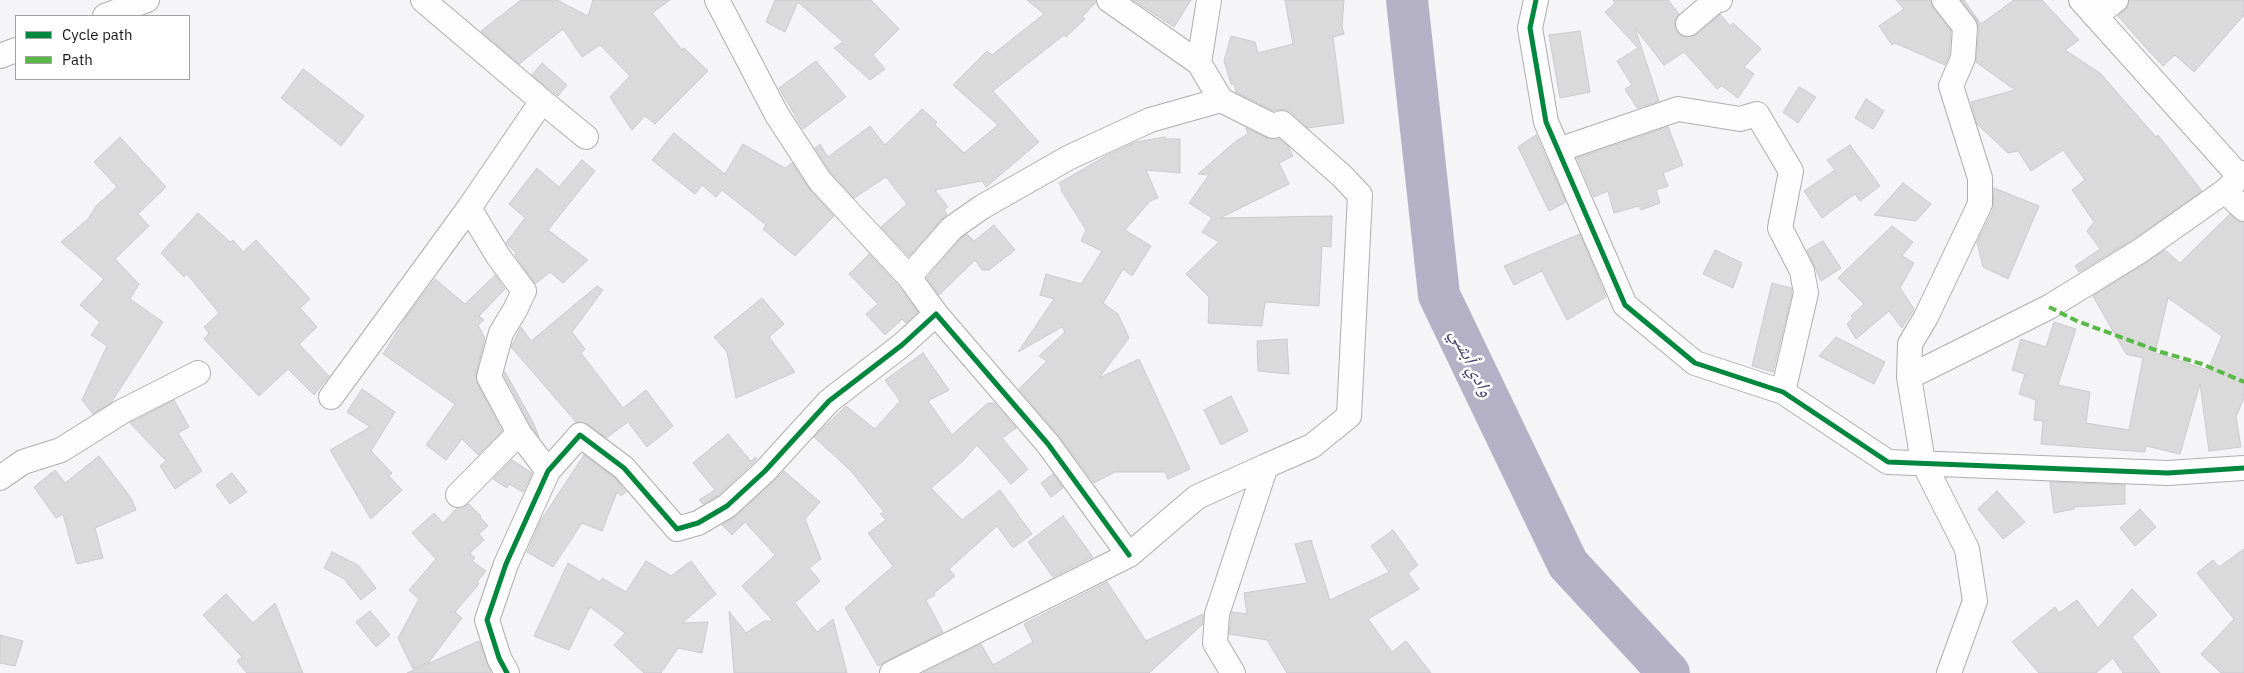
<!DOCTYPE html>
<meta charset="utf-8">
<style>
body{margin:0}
#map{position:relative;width:2244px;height:673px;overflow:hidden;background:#f5f4f6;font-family:"IBM Plex Sans",sans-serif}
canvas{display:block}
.legend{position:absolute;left:15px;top:15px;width:175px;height:65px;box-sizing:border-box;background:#fff;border:1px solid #a2a2a3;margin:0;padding:6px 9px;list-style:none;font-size:15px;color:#171719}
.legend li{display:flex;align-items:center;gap:10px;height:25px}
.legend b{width:25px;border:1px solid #a2a2a3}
</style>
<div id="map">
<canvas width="2244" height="673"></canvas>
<ul class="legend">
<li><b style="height:6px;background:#00873e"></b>Cycle path</li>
<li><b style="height:6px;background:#58b947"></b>Path</li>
</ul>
</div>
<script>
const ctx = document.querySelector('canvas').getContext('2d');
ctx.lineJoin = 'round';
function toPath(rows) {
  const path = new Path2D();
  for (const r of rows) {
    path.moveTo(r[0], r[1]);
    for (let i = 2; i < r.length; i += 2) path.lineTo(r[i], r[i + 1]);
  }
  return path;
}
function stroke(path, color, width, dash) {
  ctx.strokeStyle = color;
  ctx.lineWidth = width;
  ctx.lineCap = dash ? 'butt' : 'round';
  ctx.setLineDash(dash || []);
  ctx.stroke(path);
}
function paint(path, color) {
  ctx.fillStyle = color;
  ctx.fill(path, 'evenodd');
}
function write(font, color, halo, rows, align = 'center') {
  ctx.font = font + ' "IBM Plex Sans","Noto Naskh Arabic",sans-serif';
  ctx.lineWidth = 5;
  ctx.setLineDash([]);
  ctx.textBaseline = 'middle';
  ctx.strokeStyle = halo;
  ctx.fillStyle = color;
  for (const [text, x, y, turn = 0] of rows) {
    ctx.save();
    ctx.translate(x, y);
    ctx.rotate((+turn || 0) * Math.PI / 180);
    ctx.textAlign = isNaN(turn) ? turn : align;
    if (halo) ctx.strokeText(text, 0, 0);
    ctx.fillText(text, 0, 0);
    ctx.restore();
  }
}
stroke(toPath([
 [1407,0,1439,295,1568,564,1669,673]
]), '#b4b1c6', 42);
const building = toPath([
 [521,0,557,0,588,16,593,0,670,0,652,13,682,50,684,48,708,71,655,124,645,116,632,130,610,97,630,76,600,45,582,57,563,29,519,64,481,31,521,0],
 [775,0,871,0,899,29,873,55,885,69,870,80,834,48,843,42,798,2,785,32,766,22,775,0],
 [1027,0,1095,0,1096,2,1082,17,1085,19,1066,37,1064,35,993,91,1039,142,986,187,982,181,935,190,948,207,944,210,947,214,909,256,881,227,907,204,886,177,854,198,831,173,815,148,820,144,828,157,870,126,885,145,922,109,937,122,935,125,964,153,998,125,953,85,987,51,992,55,1044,14,1027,0],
 [1133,0,1191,0,1174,27,1133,0],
 [1285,0,1344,0,1342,26,1344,34,1333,37,1344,123,1308,128,1291,112,1284,109,1274,111,1236,92,1234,84,1231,84,1224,61,1231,36,1255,42,1258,53,1293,44,1285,0],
 [1613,0,1668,0,1679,14,1675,20,1675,27,1678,33,1684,37,1696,35,1720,14,1730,26,1733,23,1761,49,1744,67,1754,74,1738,98,1722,86,1717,89,1684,52,1664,65,1635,28,1659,101,1637,108,1625,89,1632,85,1617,61,1638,48,1605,12,1615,3,1613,0],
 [1896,0,1931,0,1933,8,1951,31,1949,55,1945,65,1895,43,1892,45,1879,26,1904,9,1896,0],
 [1961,0,1964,0,1981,24,2014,0,2042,0,2079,40,2065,50,2100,73,2156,137,2158,135,2202,191,2132,240,2079,272,2075,266,2100,249,2087,231,2094,222,2072,190,2085,180,2063,150,2031,171,2018,151,2008,153,1977,124,1971,102,2015,90,1976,62,1979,27,1976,19,1961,0],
 [2129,0,2244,0,2244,15,2194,72,2175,55,2163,66,2145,47,2118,16,2128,6,2129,0],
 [1580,31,1590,92,1560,98,1549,35,1580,31],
 [816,61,846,97,803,129,779,88,816,61],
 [542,63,567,85,558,96,532,75,542,63],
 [303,69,364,116,341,146,281,98,303,69],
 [1799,87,1816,97,1798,123,1783,112,1799,87],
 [1866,99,1884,111,1873,129,1855,118,1866,99],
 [1668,127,1683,165,1663,173,1668,186,1656,190,1660,203,1641,210,1639,206,1614,213,1608,191,1594,197,1577,158,1668,127],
 [1246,128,1267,138,1279,139,1288,146,1293,156,1279,163,1289,184,1220,218,1332,216,1331,247,1322,246,1319,306,1265,302,1262,326,1208,323,1209,297,1186,274,1219,242,1202,232,1212,218,1189,203,1209,175,1198,174,1236,141,1248,134,1246,128],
 [674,133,725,174,743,144,785,168,792,163,810,190,834,216,795,256,763,229,766,225,722,190,716,197,702,185,695,194,652,160,674,133],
 [1536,135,1566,202,1549,211,1518,147,1536,135],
 [120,137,166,187,138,214,149,226,115,259,139,284,130,299,163,322,111,403,93,414,82,400,107,346,91,335,100,322,80,305,104,279,61,242,88,219,96,206,117,187,94,162,120,137],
 [1165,137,1165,139,1180,139,1180,173,1146,170,1158,198,1150,201,1125,230,1151,246,1132,276,1123,269,1103,303,1118,314,1129,338,1099,378,1139,359,1190,469,1168,479,1165,472,1115,472,1094,483,1059,436,1019,389,1047,361,1039,356,1065,332,1062,327,1018,352,1054,299,1040,295,1046,274,1081,284,1102,251,1081,241,1086,230,1061,190,1062,189,1059,183,1106,156,1136,142,1165,137],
 [1850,145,1880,186,1860,201,1855,194,1822,218,1804,191,1835,170,1827,160,1850,145],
 [582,160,595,171,548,230,588,260,563,283,550,272,535,284,515,255,517,254,506,243,525,218,509,204,537,168,559,187,582,160],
 [1903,183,1931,204,1916,221,1874,215,1903,183],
 [1994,188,2039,206,2008,279,1983,267,1977,242,1993,210,1994,188],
 [198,213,230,242,233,240,243,252,256,240,310,299,300,308,317,327,299,344,329,376,314,395,288,369,259,396,204,339,209,333,204,327,219,313,187,274,184,277,161,253,198,213],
 [2230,214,2244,222,2244,398,2236,417,2241,447,2209,451,2200,384,2180,454,2146,446,2145,452,2041,444,2043,421,2034,420,2036,400,2019,394,2025,374,2012,370,2021,339,2046,347,2054,322,2076,329,2058,385,2090,392,2086,423,2129,430,2143,358,2126,354,2093,296,2165,250,2180,263,2230,214],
 [2168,298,2222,336,2208,370,2155,353,2168,298],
 [994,225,1015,250,989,270,982,270,975,260,939,295,927,278,961,238,967,234,974,241,994,225],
 [1892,226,1913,242,1902,256,1914,263,1900,288,1914,309,1902,328,1889,311,1856,339,1847,324,1853,318,1851,316,1864,304,1838,278,1892,226],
 [1580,234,1606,297,1567,320,1542,271,1514,285,1504,266,1580,234],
 [1823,241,1841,268,1821,281,1807,250,1823,241],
 [1715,250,1742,263,1733,288,1703,274,1715,250],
 [869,254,898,286,918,312,906,323,902,319,885,335,866,314,878,304,849,274,869,254],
 [495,275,505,289,479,316,484,320,478,325,485,338,476,374,477,383,502,431,478,455,462,439,446,460,426,445,455,404,383,354,407,316,435,279,465,304,495,275],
 [1772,283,1791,288,1792,293,1773,372,1752,366,1772,283],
 [597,286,603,290,572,332,585,349,581,353,623,408,646,390,673,426,647,447,628,422,606,438,588,424,576,422,511,347,521,327,531,341,597,286],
 [762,298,784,324,769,337,795,372,736,398,727,352,714,337,762,298],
 [1836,337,1885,362,1874,384,1819,356,1836,337],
 [1287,339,1289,374,1258,371,1257,341,1287,339],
 [923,353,949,390,928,401,952,435,988,403,994,403,1016,428,1002,438,1028,469,1011,484,977,445,963,461,931,488,962,520,1000,490,1032,534,1013,548,997,526,949,569,955,576,934,593,935,595,926,600,943,632,878,666,845,608,893,566,868,533,886,520,880,514,884,512,851,471,814,437,846,406,875,429,900,401,885,380,923,353],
 [505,372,533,422,539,437,531,426,504,375,505,372],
 [362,389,395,412,371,451,392,473,389,476,402,490,371,519,330,450,370,427,347,412,362,389],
 [1231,396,1248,431,1221,445,1204,410,1231,396],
 [174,400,189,427,178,433,202,471,175,489,160,466,166,461,130,423,174,400],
 [728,434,751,461,755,457,757,459,719,495,703,504,699,500,715,490,693,463,728,434],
 [584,455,615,478,626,492,621,496,617,492,602,531,582,523,553,567,527,552,541,520,584,455],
 [99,456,131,498,136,510,95,528,103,558,77,564,63,514,56,518,34,487,55,470,65,483,99,456],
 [512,460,532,473,523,492,509,484,507,488,493,479,512,460],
 [784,471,820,502,805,519,821,559,809,568,820,581,795,603,817,632,833,619,847,673,734,673,729,611,746,633,764,621,773,621,742,586,775,555,745,522,732,535,722,525,736,516,784,471],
 [232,473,247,492,230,504,216,485,232,473],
 [1053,474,1063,488,1051,497,1041,483,1053,474],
 [2050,482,2125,485,2125,504,2074,507,2074,509,2054,513,2050,482],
 [1997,491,2025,522,2003,539,1978,509,1997,491],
 [469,504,481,516,480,517,488,526,479,534,484,540,470,553,475,558,472,561,486,571,477,582,479,584,455,612,462,618,429,662,413,669,398,638,419,599,409,590,436,559,412,533,434,513,443,523,457,508,469,504],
 [2140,509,2156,527,2135,546,2120,528,2140,509],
 [1063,516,1093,557,1053,577,1028,542,1063,516],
 [1393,530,1418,565,1408,573,1419,589,1368,619,1392,652,1406,641,1431,673,1287,673,1267,640,1229,634,1232,612,1247,614,1244,593,1307,583,1295,544,1311,540,1330,600,1389,572,1371,546,1393,530],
 [2244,549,2244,673,2221,673,2201,654,2234,619,2197,573,2213,560,2219,567,2244,549],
 [332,552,358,565,376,588,361,600,344,579,324,568,332,552],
 [646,561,671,576,691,561,716,594,682,623,708,622,702,653,678,648,661,673,644,673,614,645,625,633,590,607,569,650,534,636,568,563,600,582,602,578,626,592,646,561],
 [1107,582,1146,641,1203,614,1203,624,1149,673,923,673,981,644,993,665,1033,642,1024,624,1107,582],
 [2132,589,2157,615,2132,637,2160,673,2123,673,2113,658,2096,673,2039,673,2012,642,2055,607,2059,613,2077,600,2098,628,2132,589],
 [226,594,253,623,275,603,303,673,247,673,237,661,242,657,203,615,226,594],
 [370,611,390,635,376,647,356,622,370,611],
 [0,635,23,641,15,666,0,663,0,635],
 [479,641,491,673,407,673,479,641]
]);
paint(building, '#dadadb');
stroke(building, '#cbcacc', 1);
const minor = toPath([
 [717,0,777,115,820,181,909,277],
 [1109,0,1199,63],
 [1209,0,1199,63,1221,100,1273,126,1282,123,1342,176,1360,195,1349,416,1312,446,1266,466,1217,614,1215,643,1233,673],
 [1536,0,1530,28,1546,122,1625,305,1695,363,1783,392,1888,462,2168,473,2244,468],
 [1944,0,1965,27,1963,58,1951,86,1980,178,1980,204,1926,317,1910,344,1909,377,1923,462,1967,549,1975,601,1949,673],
 [2081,0,2240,177],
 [105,16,147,0],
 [2095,16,2116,0],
 [1688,24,1715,1,1720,0],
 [0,56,16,50],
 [542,101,586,137],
 [1558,150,1678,109,1740,119,1757,114,1791,171,1780,228,1802,271,1806,293,1783,392],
 [2225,191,2244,209],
 [469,208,498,256,524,291,515,310,501,333,489,377,519,433,548,471],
 [936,314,909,277,952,228,982,207,1068,158,1150,120,1221,100],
 [1909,377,2049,307,2140,251,2225,191,2244,173],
 [331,397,469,208,542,101,423,0],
 [0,478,23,462,61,450,123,411,198,373],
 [458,495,519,433],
 [507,673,499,658,487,620,506,564,548,471,580,435,624,468,677,529,698,523,727,506,765,471,829,401,902,345,936,314,1048,444,1129,555],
 [892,673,1129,555,1197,497,1266,466]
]);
stroke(minor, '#afaeb0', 26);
stroke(minor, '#fefdfe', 24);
stroke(toPath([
 [2049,307,2077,321,2161,352,2202,364,2244,382]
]), '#58b947', 4, [8, 4]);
stroke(toPath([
 [1536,0,1530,28,1546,122,1625,305,1695,363,1783,392,1888,462,2168,473,2244,468],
 [507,673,499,658,487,620,506,564,548,471,580,435,624,468,677,529,698,523,727,506,765,471,829,401,902,345,936,314,1048,444,1129,555]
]), '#00873e', 5);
write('italic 19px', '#4a426e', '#fff', [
 ["وادي أبشي",1471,363,64]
]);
</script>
